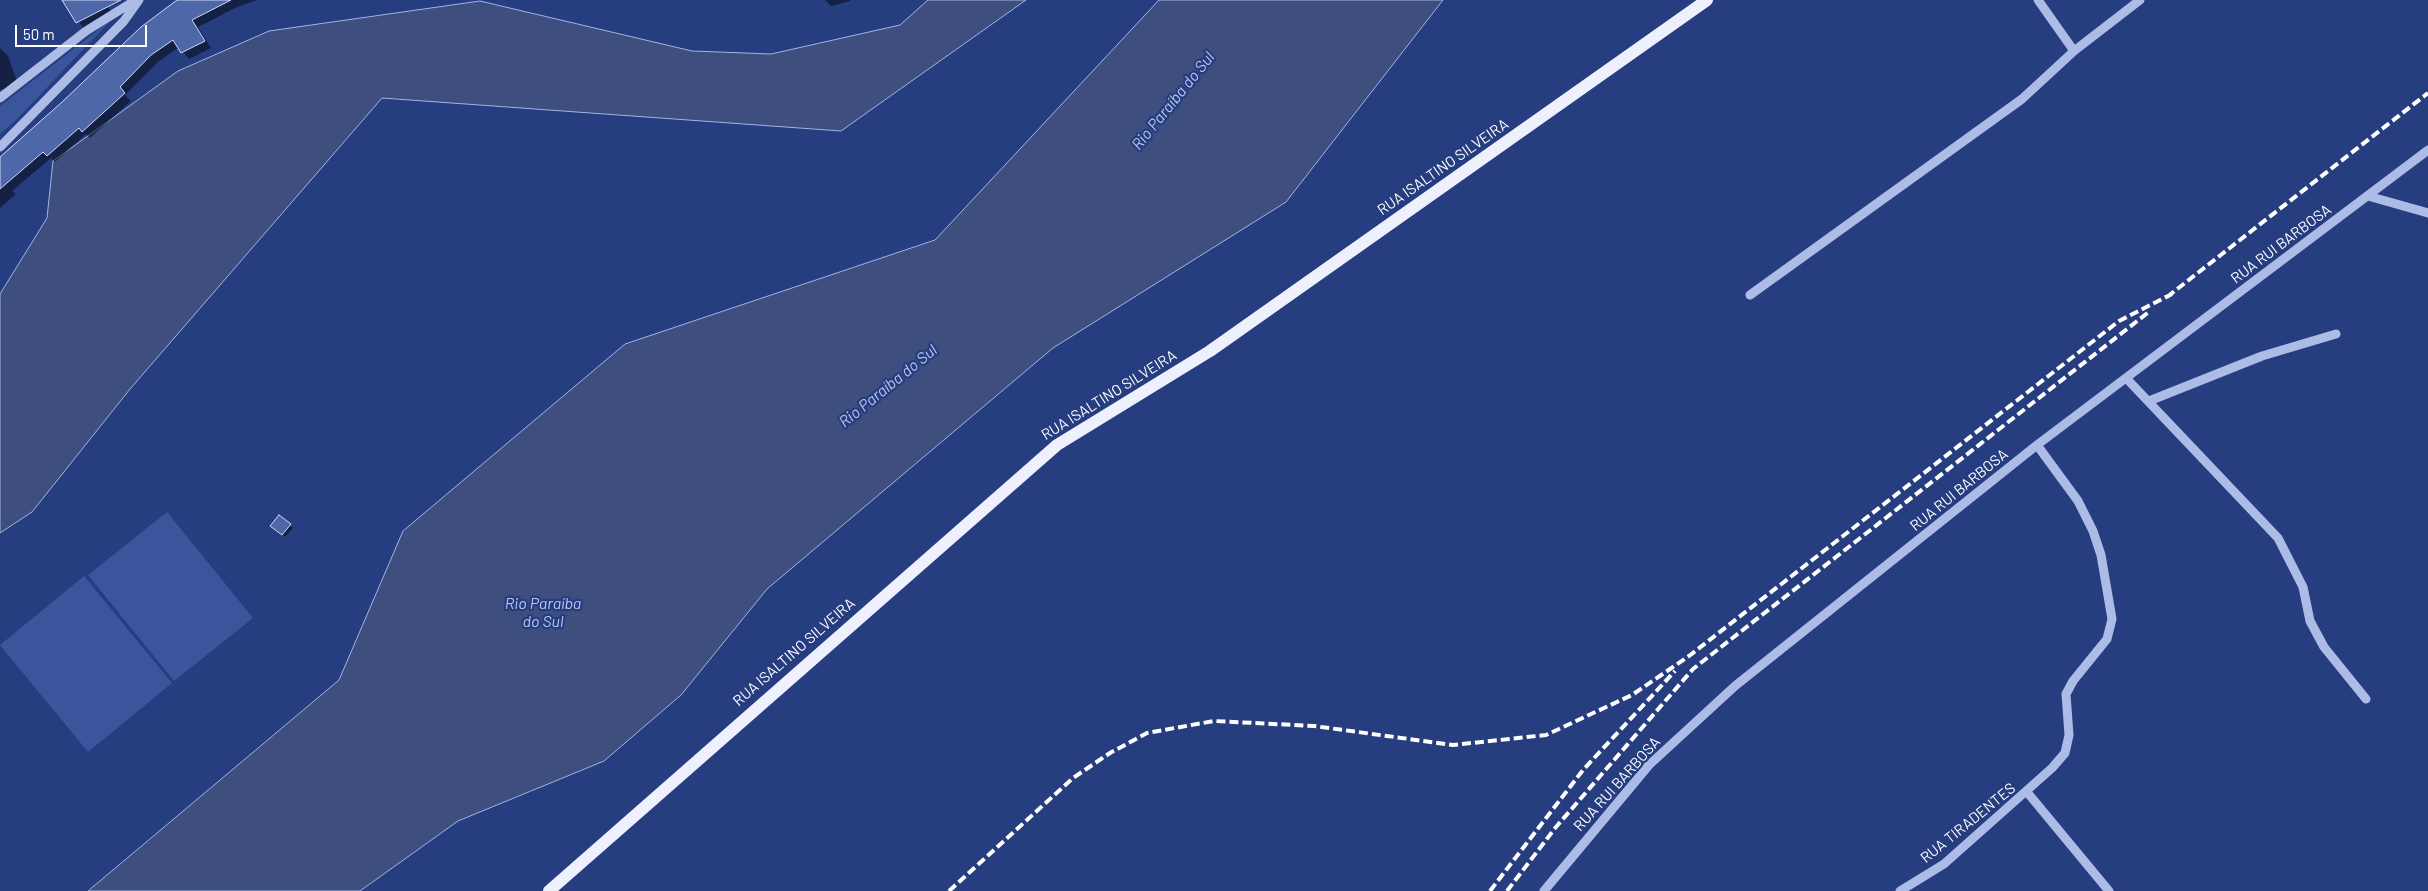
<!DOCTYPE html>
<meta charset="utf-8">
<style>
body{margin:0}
#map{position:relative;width:2428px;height:891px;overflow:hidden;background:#263d80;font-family:Barlow,sans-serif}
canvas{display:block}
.scale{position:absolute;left:15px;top:25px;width:132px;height:22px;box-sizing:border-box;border:2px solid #fff;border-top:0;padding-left:6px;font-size:15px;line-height:18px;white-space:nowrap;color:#fff;-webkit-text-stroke:4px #263d80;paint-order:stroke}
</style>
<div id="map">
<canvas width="2428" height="891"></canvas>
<div class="scale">50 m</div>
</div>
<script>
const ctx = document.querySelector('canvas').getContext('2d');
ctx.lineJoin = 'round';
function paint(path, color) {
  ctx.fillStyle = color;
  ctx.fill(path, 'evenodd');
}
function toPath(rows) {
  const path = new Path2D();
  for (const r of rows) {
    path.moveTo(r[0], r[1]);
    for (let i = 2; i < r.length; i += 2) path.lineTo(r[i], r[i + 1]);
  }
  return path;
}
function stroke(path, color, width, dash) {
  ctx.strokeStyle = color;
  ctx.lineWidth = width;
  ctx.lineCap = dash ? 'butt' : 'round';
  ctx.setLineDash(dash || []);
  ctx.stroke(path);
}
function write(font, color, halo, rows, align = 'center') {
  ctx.font = font + ' Barlow,sans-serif';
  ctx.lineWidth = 4.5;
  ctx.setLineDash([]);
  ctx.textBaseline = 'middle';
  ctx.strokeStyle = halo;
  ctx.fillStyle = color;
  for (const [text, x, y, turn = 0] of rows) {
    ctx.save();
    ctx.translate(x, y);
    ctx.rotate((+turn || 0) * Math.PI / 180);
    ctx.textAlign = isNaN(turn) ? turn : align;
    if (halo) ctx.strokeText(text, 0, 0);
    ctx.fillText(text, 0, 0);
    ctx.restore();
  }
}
paint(toPath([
 [111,20,18,118,0,134,0,106],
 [167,512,253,618,174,681,88,575],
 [84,576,172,683,88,752,0,645]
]), '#3b559d');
const water = toPath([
 [928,0,1026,0,841,131,382,98,130,389,32,512,0,533,0,294,47,218,53,161,178,71,269,31,480,1,692,51,771,54,900,25,928,0],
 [1159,0,1443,0,1286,202,1053,348,767,589,681,695,604,761,458,821,360,891,88,891,339,680,403,531,625,344,935,240,1159,0]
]);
paint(water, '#3d4e7f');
stroke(water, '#a1b5e6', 1);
paint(toPath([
 [64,0,103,0,113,14,84,29],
 [180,0,257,0,237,7,198,27,211,48,189,59,179,47,158,62,125,95,131,101,90,138,86,134,55,162,51,158,12,191,16,194,0,208,0,158],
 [825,0,850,0,850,1,831,6],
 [0,48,8,56,18,84,0,90],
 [290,525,293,528,285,537,274,529]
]), '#0007');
const building = toPath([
 [62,0,121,0,76,23,62,0],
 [177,0,231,0,192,20,205,41,181,53,173,40,151,55,120,87,125,93,82,132,79,128,47,156,43,152,0,189,0,157,61,103,141,27,177,0],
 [279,515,291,524,282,535,270,526,279,515]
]);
paint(building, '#4e67a8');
stroke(building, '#d0daf5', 1);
stroke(toPath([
 [2074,51,2140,0],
 [0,98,86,31,136,0],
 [0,147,124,21,139,0],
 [2368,196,2428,213],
 [1750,295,2022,99,2074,51,2038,0],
 [2126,378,2278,538,2303,587,2310,621,2324,647,2366,699],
 [2149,401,2262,356,2336,334],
 [2027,792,2109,891],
 [1544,891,1649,765,1735,686,2037,445,2428,150],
 [1900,891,1944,864,2052,768,2065,753,2069,735,2066,694,2073,681,2107,639,2112,619,2101,555,2093,531,2078,501,2037,445]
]), '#adbce6', 9);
stroke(toPath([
 [549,891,1057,445,1210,351,1707,0]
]), '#eef1fd', 12);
stroke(toPath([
 [2167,297,2428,93],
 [949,891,1073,778,1110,753,1147,733,1214,721,1314,726,1453,745,1546,735,1632,695,1689,656,2119,321,2172,294],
 [1490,891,1583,770,1675,671],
 [1507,891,1556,827,1693,669,2150,311]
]), '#fff', 4, [9, 4]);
write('15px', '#fff', '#263d80', [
 ["RUA ISALTINO SILVEIRA",1443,167,-35],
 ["RUA RUI BARBOSA",2281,244,-37],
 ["RUA ISALTINO SILVEIRA",1109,395,-32],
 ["RUA RUI BARBOSA",1959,490,-39],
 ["RUA ISALTINO SILVEIRA",794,652,-41],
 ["RUA RUI BARBOSA",1617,784,-48],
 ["RUA TIRADENTES",1968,823,-39]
]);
write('italic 16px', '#b8c7ee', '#263d80', [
 ["Rio Paraíba do Sul",1173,101,-51],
 ["Rio Paraíba do Sul",888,386,-39],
 ["Rio Paraíba",543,604],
 ["do Sul",543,622]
]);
</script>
